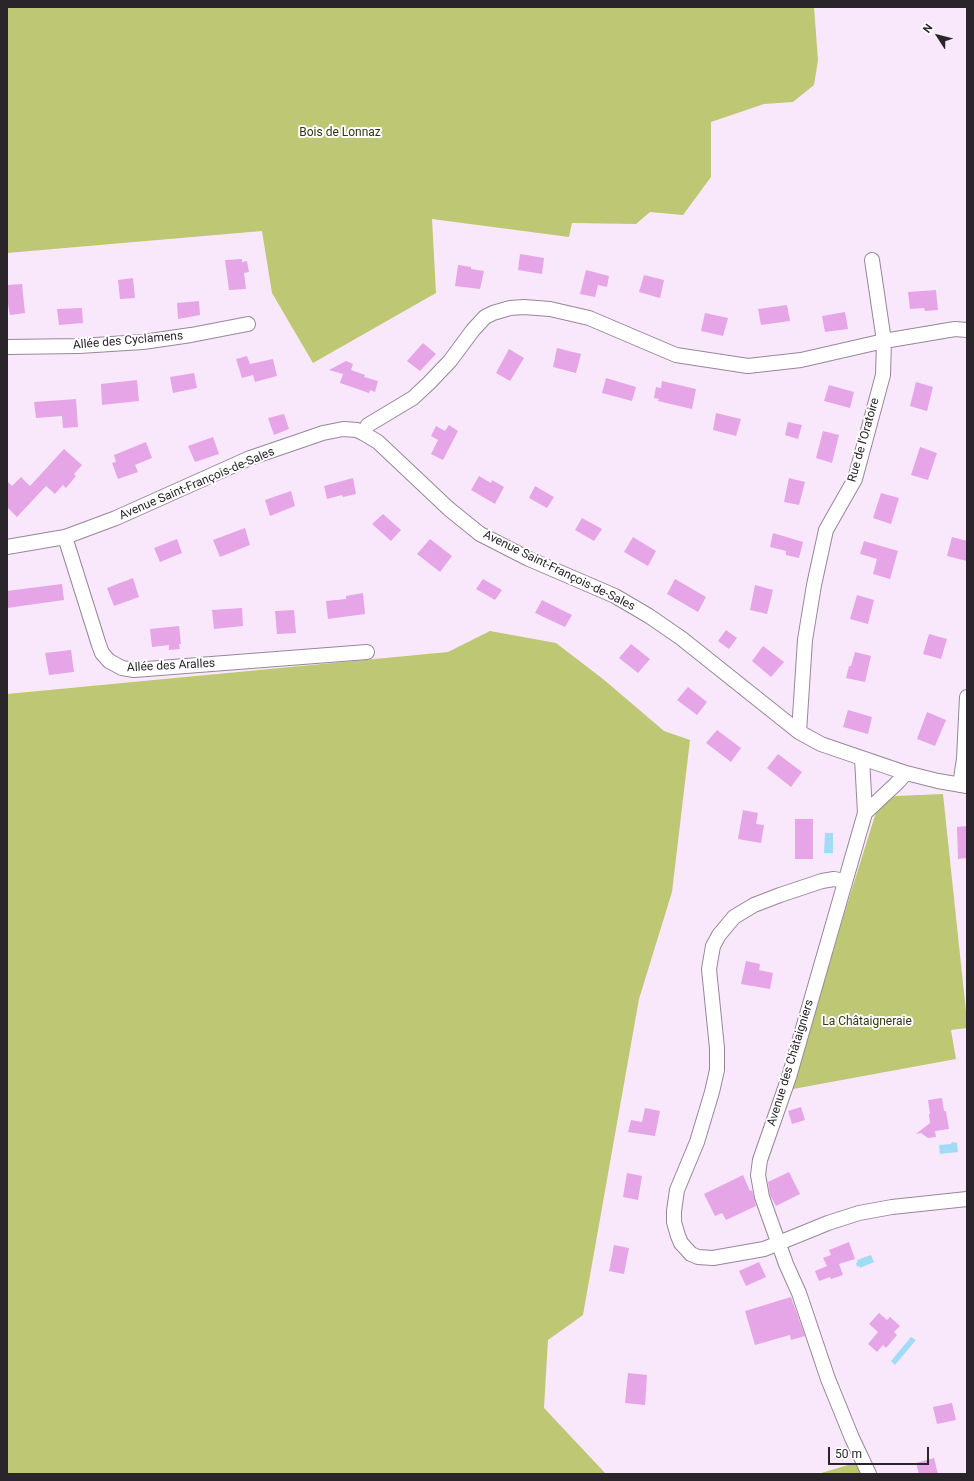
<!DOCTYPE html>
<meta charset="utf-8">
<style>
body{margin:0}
#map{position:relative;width:974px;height:1481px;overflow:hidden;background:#f9e8fb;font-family:Roboto,sans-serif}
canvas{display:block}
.frame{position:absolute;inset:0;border:8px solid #2a242b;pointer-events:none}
.north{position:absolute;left:918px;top:16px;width:40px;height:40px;-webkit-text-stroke:3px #fff;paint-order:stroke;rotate:306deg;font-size:11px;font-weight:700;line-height:16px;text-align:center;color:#2a242b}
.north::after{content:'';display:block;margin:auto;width:14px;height:18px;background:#2a242b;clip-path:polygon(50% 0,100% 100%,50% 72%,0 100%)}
.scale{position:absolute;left:828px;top:1447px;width:101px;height:18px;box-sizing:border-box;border:2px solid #2a242b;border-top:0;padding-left:5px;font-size:12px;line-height:14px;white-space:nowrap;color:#2a242b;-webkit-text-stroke:3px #fff;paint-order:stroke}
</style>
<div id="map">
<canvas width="974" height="1481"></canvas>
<div class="frame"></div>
<div class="north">N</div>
<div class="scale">50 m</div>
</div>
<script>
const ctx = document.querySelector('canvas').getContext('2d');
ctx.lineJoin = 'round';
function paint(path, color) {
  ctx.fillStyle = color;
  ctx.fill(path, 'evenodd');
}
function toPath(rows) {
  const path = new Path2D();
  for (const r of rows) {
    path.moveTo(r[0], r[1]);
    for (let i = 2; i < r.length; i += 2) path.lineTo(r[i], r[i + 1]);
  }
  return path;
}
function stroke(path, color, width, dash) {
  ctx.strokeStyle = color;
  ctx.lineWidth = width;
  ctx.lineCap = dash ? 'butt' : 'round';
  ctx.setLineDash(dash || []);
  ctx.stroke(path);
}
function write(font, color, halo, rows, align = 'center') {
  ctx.font = font + ' Roboto,sans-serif';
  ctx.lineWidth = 4;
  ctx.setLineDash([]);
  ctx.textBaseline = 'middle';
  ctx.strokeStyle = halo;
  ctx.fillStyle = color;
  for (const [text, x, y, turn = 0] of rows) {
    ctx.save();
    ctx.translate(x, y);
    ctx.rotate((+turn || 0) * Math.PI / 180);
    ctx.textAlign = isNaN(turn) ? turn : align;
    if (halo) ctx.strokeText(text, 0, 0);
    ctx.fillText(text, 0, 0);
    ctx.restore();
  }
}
paint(toPath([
 [7,7,814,7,818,60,814,85,793,102,764,104,711,122,711,177,683,215,650,212,636,224,572,223,569,237,432,219,436,293,313,363,272,293,262,231,7,253],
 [490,631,556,643,603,679,664,731,690,740,672,892,639,999,583,1315,548,1340,544,1408,606,1474,7,1474,7,694,448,652],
 [943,794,967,1021,967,1028,951,1030,956,1059,793,1089,842,921,877,809,889,798,896,796],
 [858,1462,864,1474,818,1474]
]), '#bec774');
paint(toPath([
 [825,833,833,833,833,853,824,853],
 [952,1142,957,1143,958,1152,940,1154,939,1145,951,1144],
 [871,1255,874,1262,860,1268,859,1266,857,1267,856,1263,858,1262,857,1260],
 [911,1337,916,1340,895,1365,891,1361]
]), '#a2dbf5');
paint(toPath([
 [520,254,544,258,542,274,518,270],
 [242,259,242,262,247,261,249,272,244,273,246,289,229,290,225,260],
 [458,265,471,267,471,269,484,271,480,289,455,286],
 [586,270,609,276,607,287,598,285,595,297,580,294],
 [644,275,664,280,660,298,639,292],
 [133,278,135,298,120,299,118,280],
 [22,284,25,313,10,315,7,299,7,285],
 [936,290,938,310,925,311,924,308,910,309,908,292],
 [199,301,200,315,178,319,177,303],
 [787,305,790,321,761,325,758,309],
 [82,308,83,323,59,325,57,309],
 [845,312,848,329,825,332,822,316],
 [705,313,728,318,723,336,701,331],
 [423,343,436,354,420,371,407,361],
 [557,348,581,354,576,373,553,367],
 [509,349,524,358,510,381,496,373],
 [247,356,250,364,273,359,277,376,255,382,253,375,242,378,236,359],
 [346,361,353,364,351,370,365,375,364,377,378,381,375,392,370,390,369,393,340,383,343,374,329,370],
 [194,373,197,388,173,393,170,377],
 [606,378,636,387,632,401,602,393],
 [137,380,139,401,102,405,101,384],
 [662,381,696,389,692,409,658,401,659,399,654,398,656,387,661,388],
 [916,382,933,387,927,411,910,406],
 [829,385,854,392,850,408,824,401],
 [76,399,78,427,63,428,62,416,36,418,34,402],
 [716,413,741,419,736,436,713,430],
 [284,414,289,429,274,435,268,418],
 [788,422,802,425,798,439,785,435],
 [449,425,458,431,443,460,431,454,438,440,431,436,436,426,445,431],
 [823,431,839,435,832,463,816,458],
 [213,437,219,454,195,462,188,446],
 [146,442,152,458,135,465,138,472,118,479,112,463,116,462,114,455],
 [920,447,937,453,928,480,911,475],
 [64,449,82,465,74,474,76,476,66,488,63,485,55,494,46,486,17,517,7,507,7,481,12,486,21,477,30,486],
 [479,476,491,483,492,480,504,487,495,504,471,490],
 [353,478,356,494,343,497,342,495,327,499,324,486],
 [789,478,805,482,799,505,784,502],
 [535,486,554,497,547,508,529,498],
 [291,491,295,506,270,516,265,500],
 [881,493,899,498,891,524,873,518],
 [383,514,401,530,391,541,372,524],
 [582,518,602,529,594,541,575,530],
 [245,528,250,545,220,557,213,540],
 [773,533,803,542,799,558,786,555,786,551,770,547],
 [633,537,656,551,648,566,624,552],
 [952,537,967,541,967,561,947,556],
 [177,539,182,553,160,562,154,548],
 [430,539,452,556,440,572,417,554],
 [864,541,898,551,890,579,873,574,877,559,860,554],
 [133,578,139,597,114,606,107,588],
 [483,579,502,590,495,600,476,589],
 [675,579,706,597,698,612,667,594],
 [62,584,64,600,7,608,7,591],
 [755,585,773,590,767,614,750,610],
 [363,593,365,614,328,619,326,601,346,599,346,596],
 [857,595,874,600,868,624,850,619],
 [542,600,572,615,565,627,535,613],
 [242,608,243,626,214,629,212,610],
 [294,610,296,633,277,634,275,611],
 [179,626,181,644,179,644,180,649,169,650,169,645,152,647,150,629],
 [726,630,737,638,729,649,718,641],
 [929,634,947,639,941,659,923,654],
 [631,644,650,659,638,673,619,658],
 [763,646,784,662,771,677,752,661],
 [71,650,74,672,49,675,45,653],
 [855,652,871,656,865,682,846,678,849,666,851,666],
 [688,687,707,702,697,715,677,700],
 [848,710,872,717,868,734,843,727],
 [927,712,946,720,935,746,917,739],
 [717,730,741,748,731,762,706,743],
 [778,754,802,772,791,787,767,768],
 [743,810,758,813,756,824,764,825,761,843,738,839],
 [795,819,813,819,813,859,795,859],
 [967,826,967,858,958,859,957,827],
 [746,961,760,964,759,970,773,973,770,989,741,984],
 [942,1098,944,1111,946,1111,949,1129,935,1131,936,1137,928,1138,921,1133,916,1134,930,1123,929,1114,930,1114,928,1100],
 [801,1107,805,1120,792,1124,788,1111],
 [645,1108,660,1111,655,1136,628,1132,631,1120,642,1122],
 [789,1172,800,1194,776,1206,770,1195,768,1182],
 [627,1173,642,1176,638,1200,623,1197],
 [743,1175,750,1191,752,1190,756,1206,726,1220,722,1213,715,1216,704,1194],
 [849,1242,855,1259,839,1264,843,1275,831,1279,830,1277,819,1281,815,1271,827,1266,823,1258,831,1255,829,1250],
 [614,1245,629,1248,624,1274,609,1271],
 [759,1262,766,1277,746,1286,739,1271],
 [791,1297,805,1336,791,1340,790,1335,755,1345,745,1311],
 [879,1313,887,1320,890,1317,900,1326,894,1332,897,1335,886,1348,883,1345,877,1352,868,1344,878,1332,869,1324],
 [628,1373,647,1375,645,1405,625,1403],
 [952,1403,956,1420,937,1424,933,1407],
 [934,1458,938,1474,919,1474,916,1463]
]), '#e6a5e6');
const street = toPath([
 [7,347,79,346,143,342,191,335,248,324],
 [363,433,368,425,413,398,429,383,450,361,473,330,485,317,493,313,510,308,524,307,550,309,589,318,676,355,748,366,801,360,884,341,955,329,967,330],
 [65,537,99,645,102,653,109,661,122,668,134,670,367,652],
 [7,547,65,537,116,518,250,458,323,433,343,429,357,430,363,433,378,442,449,509,480,534,529,559,615,596,649,616,681,638,799,732,821,744,906,773,938,781,967,786],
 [799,732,805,640,814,585,826,530,855,479,883,375,884,341,872,260],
 [862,758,865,813,789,1077,760,1160,758,1175,762,1197,786,1264,799,1293,828,1379,852,1438,869,1474],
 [960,785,964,759,967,697],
 [865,813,897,783,906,773],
 [845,881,834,879,822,881,780,895,754,905,734,917,719,935,713,946,709,969,717,1048,717,1070,712,1092,697,1142,677,1190,674,1211,674,1222,678,1236,681,1243,691,1254,698,1257,713,1258,764,1249,828,1223,859,1213,892,1207,967,1199]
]);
stroke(street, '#968798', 16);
stroke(street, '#fff', 14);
write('12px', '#333710', '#fff', [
 ["Bois de Lonnaz",340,133],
 ["La Châtaigneraie",867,1022]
]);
write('12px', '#2a242b', '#fff', [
 ["Allée des Cyclamens",128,341,-5],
 ["Rue de l'Oratoire",864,440,-74],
 ["Avenue Saint-François-de-Sales",197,484,-23],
 ["Avenue Saint-François-de-Sales",559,571,26],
 ["Allée des Aralles",171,666,-3],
 ["Avenue des Châtaigniers",791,1063,-73]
]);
</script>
